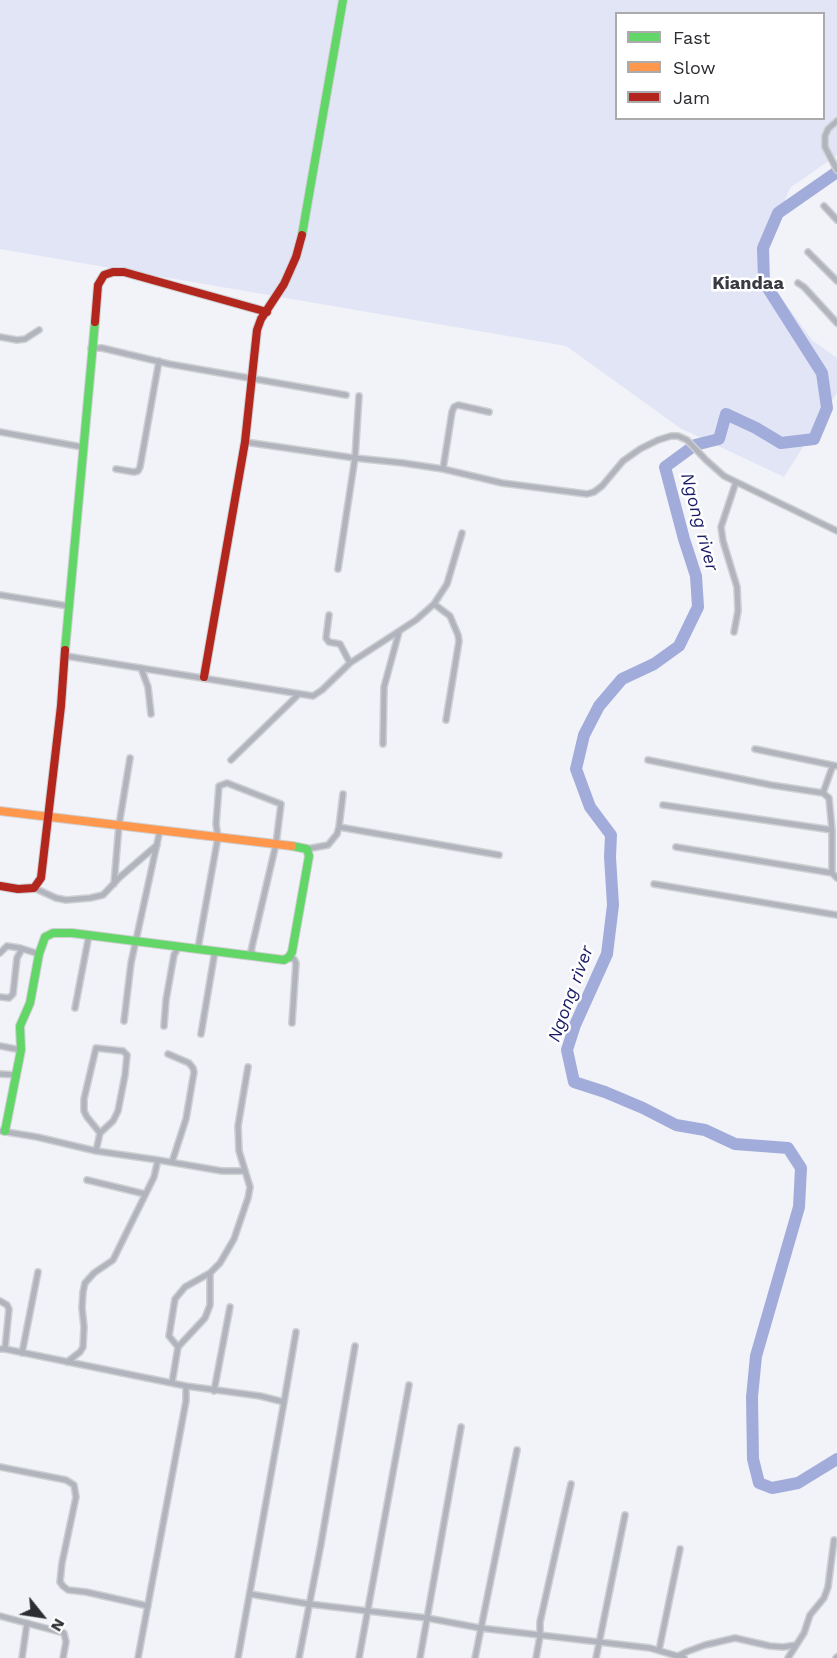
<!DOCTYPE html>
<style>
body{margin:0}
#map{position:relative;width:837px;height:1658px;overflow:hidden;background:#f2f3f8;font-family:"Work Sans",sans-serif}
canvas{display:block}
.legend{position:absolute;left:615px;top:12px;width:210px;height:108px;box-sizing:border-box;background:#fff;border:2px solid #ababad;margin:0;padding:8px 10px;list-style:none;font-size:18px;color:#2c2d31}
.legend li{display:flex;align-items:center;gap:12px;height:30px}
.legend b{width:30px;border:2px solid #ababad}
.north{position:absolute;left:12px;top:1586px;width:60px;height:60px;-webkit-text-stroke:4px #fff;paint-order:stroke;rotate:120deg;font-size:16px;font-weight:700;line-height:24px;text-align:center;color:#2c2d31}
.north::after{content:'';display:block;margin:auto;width:21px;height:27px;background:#2c2d31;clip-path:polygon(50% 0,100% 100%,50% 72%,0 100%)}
</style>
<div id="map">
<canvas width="837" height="1658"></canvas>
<ul class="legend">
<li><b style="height:8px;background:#63d668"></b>Fast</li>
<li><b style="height:8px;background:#ff974d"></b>Slow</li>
<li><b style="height:8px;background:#b3261e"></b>Jam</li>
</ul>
<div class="north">N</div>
</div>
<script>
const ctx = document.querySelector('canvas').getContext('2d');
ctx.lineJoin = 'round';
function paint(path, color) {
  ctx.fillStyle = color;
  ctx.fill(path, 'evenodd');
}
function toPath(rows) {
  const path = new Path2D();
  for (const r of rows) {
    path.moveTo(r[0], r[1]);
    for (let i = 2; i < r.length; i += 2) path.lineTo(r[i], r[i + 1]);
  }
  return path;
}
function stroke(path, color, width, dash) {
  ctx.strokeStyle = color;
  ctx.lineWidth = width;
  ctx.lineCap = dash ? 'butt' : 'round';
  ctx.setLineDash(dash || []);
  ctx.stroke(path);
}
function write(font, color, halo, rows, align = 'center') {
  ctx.font = font + ' "Work Sans",sans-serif';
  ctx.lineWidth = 5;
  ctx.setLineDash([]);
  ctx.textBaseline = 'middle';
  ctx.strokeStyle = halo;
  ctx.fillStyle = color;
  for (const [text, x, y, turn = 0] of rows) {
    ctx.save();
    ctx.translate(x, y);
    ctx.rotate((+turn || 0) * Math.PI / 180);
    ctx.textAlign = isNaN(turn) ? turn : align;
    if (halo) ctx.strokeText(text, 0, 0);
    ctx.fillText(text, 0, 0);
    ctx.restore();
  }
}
paint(toPath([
 [0,0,837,0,837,155,790,188,758,266,812,340,837,358,837,393,784,477,680,428,566,346,0,249],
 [616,14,824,14,824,118,616,118]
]), '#e1e5f6');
stroke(toPath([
 [837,172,778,213,763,248,764,282,822,373,827,408,814,439,781,443,756,428,726,414,719,439,695,445,665,467,684,539,696,576,698,607,679,646,654,664,622,679,599,706,584,735,576,769,590,807,611,835,610,857,613,905,607,954,575,1025,567,1050,574,1082,605,1092,643,1108,676,1125,705,1130,735,1144,788,1148,801,1168,799,1207,756,1356,752,1397,753,1459,759,1483,772,1488,798,1483,837,1459]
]), '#a2acdb', 12);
const street = toPath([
 [837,121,828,129,825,136,825,147,837,170],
 [824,206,837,220],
 [808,252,837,281],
 [798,283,804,287,837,323],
 [0,337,17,340,25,339,39,330],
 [91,348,102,348,169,364,346,395],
 [0,432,82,447],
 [245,442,355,458,403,463,443,469,502,483,587,494,594,492,602,486,623,461,640,449,658,440,671,436,678,436,687,440,706,460,724,476,837,531],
 [116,469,134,472,138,471,140,467,159,361],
 [443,469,452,412,454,407,458,405,489,412],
 [338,569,355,458,359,396],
 [0,595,68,606],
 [434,604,450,616,458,635,459,641,446,720],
 [329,615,326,638,329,642,340,644,350,663],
 [734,632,738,611,737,587,723,541,721,527,736,482],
 [66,656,313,696,322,690,350,663,416,620,434,604,447,584,462,533],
 [141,668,148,687,151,714],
 [383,744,384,687,399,632],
 [755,749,837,766],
 [231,760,299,694],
 [648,760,771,785,823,793],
 [833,765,823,793,829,798,832,830,832,873,837,878],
 [663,805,832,830],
 [339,827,343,794],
 [676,847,832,873],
 [307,849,328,845,337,834,339,827,499,855],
 [114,884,119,825,130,758],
 [654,884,837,915],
 [34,888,56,898,66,900,90,898,103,895,120,877,157,845],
 [198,948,218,837,216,824,219,786,227,783,281,804,276,844,251,951,255,956],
 [0,953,7,946,20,948,39,954],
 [288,958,294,959,296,963,292,1023],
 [0,997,9,998,13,994,17,958,22,949],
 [75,1008,89,935],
 [124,1021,131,963,160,830],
 [164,1026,166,1000,174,955,179,946],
 [201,1034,215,951],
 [0,1046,21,1050],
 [96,1048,123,1051,127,1055,125,1075,118,1111,113,1121,100,1133,87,1117,84,1111,84,1099,96,1048],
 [168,1054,189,1063,193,1068,194,1072,186,1119,172,1162],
 [0,1074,17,1075],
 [0,1131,37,1137,96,1151,158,1160,222,1171,244,1171],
 [96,1151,100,1133],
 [87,1180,145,1194],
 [0,1301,7,1305,9,1309,5,1349],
 [178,1347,205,1318,210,1305,210,1273],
 [0,1349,5,1349,186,1386,186,1401,138,1658],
 [22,1353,38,1272],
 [67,1362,80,1352,83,1347,84,1327,82,1308,83,1292,85,1283,94,1273,113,1260,154,1177,158,1160],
 [172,1383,178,1347,169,1336,175,1299,185,1287,210,1273,220,1263,234,1239,248,1198,250,1187,239,1151,238,1126,248,1067],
 [186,1386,260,1396,284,1402,238,1658],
 [214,1391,230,1307],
 [284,1402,296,1332],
 [0,1467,66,1480,74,1485,76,1497,62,1563,60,1582,63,1586,68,1590,86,1592,148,1606],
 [250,1594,309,1604,427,1618,480,1628,650,1648,684,1658],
 [0,1616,64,1633,66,1642,63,1658],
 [659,1650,680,1549],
 [676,1657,686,1652,705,1645,735,1638,770,1646,783,1647,796,1645],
 [22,1658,27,1623],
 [299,1658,321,1544,355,1346],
 [359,1658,409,1385],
 [420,1658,461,1427],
 [475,1658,517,1450],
 [536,1658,540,1636,540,1622,571,1484],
 [596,1658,625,1515],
 [788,1658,804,1633,810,1615,824,1598,828,1587,834,1540],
 [836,1658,837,1657]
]);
const fast = toPath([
 [302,235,343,0],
 [65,650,95,322],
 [5,1131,21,1050,20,1026,30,1003,39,954,45,937,53,933,72,933,284,960,289,957,292,952,309,856,307,849,292,846]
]);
const slow = toPath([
 [0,811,292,846]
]);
const jam = toPath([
 [95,322,98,285,104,275,113,272,124,272,267,312],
 [204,677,245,442,257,330,261,319,284,284,296,257,302,235],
 [0,886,18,889,34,888,41,878,61,706,65,650]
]);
stroke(street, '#cfd0d3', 8);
stroke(fast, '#cfd0d3', 10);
stroke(slow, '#cfd0d3', 10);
stroke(jam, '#cfd0d3', 10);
stroke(street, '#b2b4bd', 5);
stroke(fast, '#63d668', 8);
stroke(slow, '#ff974d', 8);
stroke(jam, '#b3261e', 8);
write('bold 18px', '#383b43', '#fff', [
 ["Kiandaa",748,284]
]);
write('italic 18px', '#1b1d67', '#fff', [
 ["Ngong river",699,522,75],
 ["Ngong river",571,994,-70]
]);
</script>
